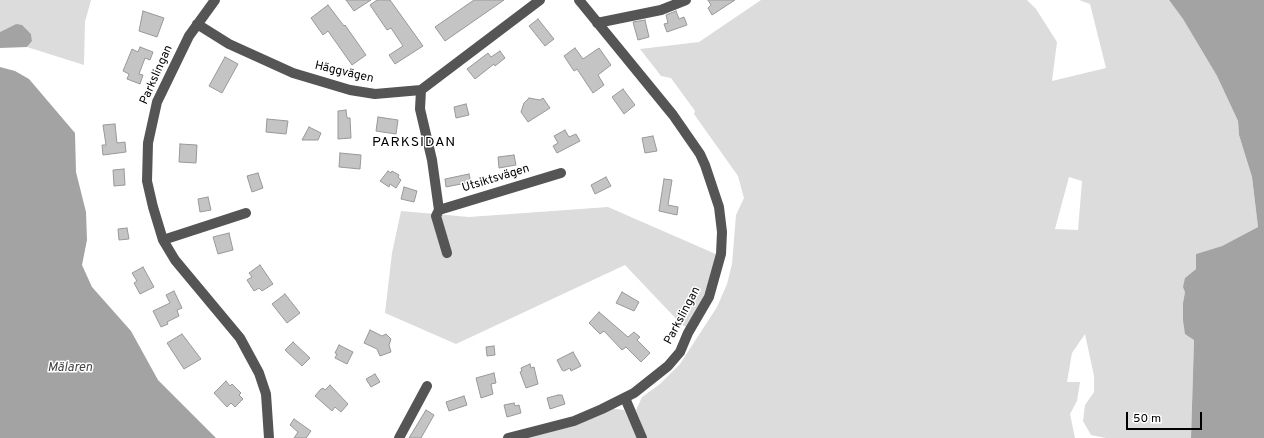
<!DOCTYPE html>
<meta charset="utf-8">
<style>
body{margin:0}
#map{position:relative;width:1264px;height:438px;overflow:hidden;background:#fff;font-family:Overpass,sans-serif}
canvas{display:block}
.scale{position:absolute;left:1126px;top:412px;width:76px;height:18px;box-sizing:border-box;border:2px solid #000;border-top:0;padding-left:5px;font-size:12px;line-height:14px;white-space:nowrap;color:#000;-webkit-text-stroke:3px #fff;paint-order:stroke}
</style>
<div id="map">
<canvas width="1264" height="438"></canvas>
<div class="scale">50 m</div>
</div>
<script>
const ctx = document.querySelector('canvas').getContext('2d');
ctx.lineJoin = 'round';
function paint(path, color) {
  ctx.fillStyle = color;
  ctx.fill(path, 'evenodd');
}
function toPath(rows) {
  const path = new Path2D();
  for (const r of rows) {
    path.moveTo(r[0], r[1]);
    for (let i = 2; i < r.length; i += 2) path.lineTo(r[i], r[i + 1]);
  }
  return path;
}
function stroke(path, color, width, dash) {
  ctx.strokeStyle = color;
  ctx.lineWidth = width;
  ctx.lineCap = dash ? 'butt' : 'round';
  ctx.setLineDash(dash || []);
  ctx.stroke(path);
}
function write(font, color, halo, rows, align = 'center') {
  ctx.font = font + ' Overpass,sans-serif';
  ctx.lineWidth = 3;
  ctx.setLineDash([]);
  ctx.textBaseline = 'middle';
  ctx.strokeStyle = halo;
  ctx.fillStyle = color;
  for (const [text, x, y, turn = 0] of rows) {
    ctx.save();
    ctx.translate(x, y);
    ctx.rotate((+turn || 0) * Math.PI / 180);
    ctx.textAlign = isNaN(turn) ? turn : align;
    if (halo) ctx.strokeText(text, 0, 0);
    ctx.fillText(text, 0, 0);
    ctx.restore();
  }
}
paint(toPath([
 [0,0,91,0,85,22,84,65,27,47,32,41,31,34,16,24,0,32],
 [761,0,1027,0,1036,9,1057,42,1052,81,1106,68,1090,4,1079,0,1169,0,1183,19,1217,76,1238,121,1239,135,1252,177,1258,227,1222,246,1196,254,1196,269,1185,278,1185,292,1183,303,1194,339,1191,438,1106,438,1091,435,1083,421,1085,405,1094,392,1094,376,1085,334,1072,353,1067,382,1080,382,1077,401,1070,414,1075,438,647,438,636,410,642,397,660,384,680,364,717,307,727,284,732,264,736,215,744,198,738,176,694,114,695,111,671,78,661,76,640,49,699,42],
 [1069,177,1082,181,1078,230,1055,229],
 [608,207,718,255,707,293,689,329,681,324,625,265,456,344,385,313,392,253,401,211,469,217],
 [609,408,624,410,637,438,524,438]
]), '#dcdcdc');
paint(toPath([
 [1169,0,1264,0,1264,438,1191,438,1194,340,1185,334,1183,320,1183,303,1185,292,1183,287,1185,278,1196,269,1196,254,1222,246,1258,227,1252,177,1239,135,1238,121,1217,76,1183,19],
 [16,24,22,25,31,34,32,41,27,47,0,48,0,32],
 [0,67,15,71,29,79,75,133,76,172,86,212,87,240,82,265,92,287,131,331,158,380,216,438,0,438]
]), '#a3a3a3');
const building = toPath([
 [346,0,371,0,354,11,346,0],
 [377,0,390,0,423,46,395,64,389,55,403,46,391,28,387,30,370,5,377,0],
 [474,0,504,0,445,41,435,27,474,0],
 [708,0,735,0,712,15,708,8,711,5,708,0],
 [328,5,344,26,345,25,366,55,352,65,328,31,323,35,311,18,328,5],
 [143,11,164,18,157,37,139,31,143,11],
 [676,11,679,19,684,17,687,25,667,32,664,24,668,23,666,15,676,11],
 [538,19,554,39,545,46,529,26,538,19],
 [645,20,649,37,638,40,633,22,645,20],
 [140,47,153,52,150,60,145,58,139,74,143,75,140,84,127,79,129,74,123,71,132,49,138,52,140,47],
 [575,48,583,59,599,48,611,65,598,75,604,85,593,93,577,69,574,71,564,56,575,48],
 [500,51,505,58,495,66,494,64,475,79,467,69,488,53,491,57,500,51],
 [225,57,238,64,222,93,209,86,225,57],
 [623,89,635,105,624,114,612,97,623,89],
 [529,98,540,100,543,98,550,108,528,122,521,112,524,103,529,98],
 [466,104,469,115,456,118,454,107,466,104],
 [346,110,347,118,350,118,351,138,338,139,338,111,346,110],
 [378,117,398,120,396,134,376,131,378,117],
 [267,119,288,121,286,134,266,132,267,119],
 [115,124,117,143,125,142,126,152,103,155,102,145,106,145,103,125,115,124],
 [309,127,321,133,318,140,302,140,309,127],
 [565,130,569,137,576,134,580,141,557,153,553,146,558,143,554,136,565,130],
 [653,136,657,151,645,153,642,138,653,136],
 [180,144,197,145,196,163,179,162,180,144],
 [340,153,361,155,360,169,339,167,340,153],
 [514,155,516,165,499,168,498,157,514,155],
 [124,169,125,185,114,186,113,170,124,169],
 [388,171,391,173,392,171,399,175,398,177,401,180,396,188,390,184,389,187,380,181,388,171],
 [258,173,263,188,252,192,247,176,258,173],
 [469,174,471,182,446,187,445,179,469,174],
 [606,177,611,186,595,194,591,185,606,177],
 [664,179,672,180,668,205,678,207,677,215,659,211,664,179],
 [404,187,417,191,414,202,401,199,404,187],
 [208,197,211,210,200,212,198,199,208,197],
 [127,228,129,239,119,240,118,229,127,228],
 [229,233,233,250,218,254,213,237,229,233],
 [260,265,273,284,262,291,259,288,254,291,247,280,252,277,249,273,260,265],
 [143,267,154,287,140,294,134,283,137,281,132,273,143,267],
 [174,291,182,308,177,310,179,316,167,322,168,324,161,327,153,311,170,303,166,295,174,291],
 [622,292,639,302,634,311,616,303,622,292],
 [285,294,300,313,287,323,272,304,285,294],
 [599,312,628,337,634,332,640,337,637,340,650,353,641,362,626,347,622,350,604,331,600,334,589,323,599,312],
 [370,330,382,336,386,334,391,339,389,345,391,352,380,356,377,349,364,343,370,330],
 [182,334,201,359,184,369,167,343,182,334],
 [293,342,310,358,302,366,285,350,293,342],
 [339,345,353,352,347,364,335,358,337,354,335,353,339,345],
 [494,346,495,355,487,356,486,347,494,346],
 [573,352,581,366,571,371,570,368,564,371,562,370,557,360,573,352],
 [530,364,531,368,534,367,538,384,526,388,520,372,522,371,521,368,530,364],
 [494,373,496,383,491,384,493,394,481,398,476,378,494,373],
 [375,374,380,382,371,387,366,379,375,374],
 [226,381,230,386,232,384,241,393,239,395,243,399,235,407,231,403,227,407,214,393,226,381],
 [330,385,348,404,341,412,335,407,332,411,315,396,320,390,323,388,325,390,330,385],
 [558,395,562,395,565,404,550,409,547,398,558,395],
 [464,396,467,405,449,411,446,402,464,396],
 [514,403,515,406,519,405,521,413,507,417,504,405,514,403],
 [426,410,434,415,421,438,409,438,426,410],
 [294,419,311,431,306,438,294,438,298,432,290,425,294,419]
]);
paint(building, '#c4c4c4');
stroke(building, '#999', 1);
stroke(toPath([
 [215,0,189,36,157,102,148,143,147,181,153,207,163,240,175,260,240,338,259,373,266,394,269,438],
 [597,23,661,10,686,0],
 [197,24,229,44,293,73,350,90,375,94,421,90,540,0],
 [421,90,420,109,432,160,439,210,436,216,447,253],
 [439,210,561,173],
 [163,240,246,213],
 [625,398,642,438],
 [399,438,427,386],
 [508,438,574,421,602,409,634,393,668,366,680,352,688,333,709,297,721,254,722,232,719,207,705,165,700,154,673,115,579,0]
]), '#555', 10);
write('12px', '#000', '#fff', [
 ["Häggvägen",344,73,13],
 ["Parkslingan",157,75,-66],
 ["Utsiktsvägen",496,179,-17],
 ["Parkslingan",683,316,-62]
]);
write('italic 13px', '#444', '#fff', [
 ["Mälaren",70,368]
]);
ctx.letterSpacing = '1px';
write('14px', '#000', '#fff', [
 ["PARKSIDAN",414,143]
]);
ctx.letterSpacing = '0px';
</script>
